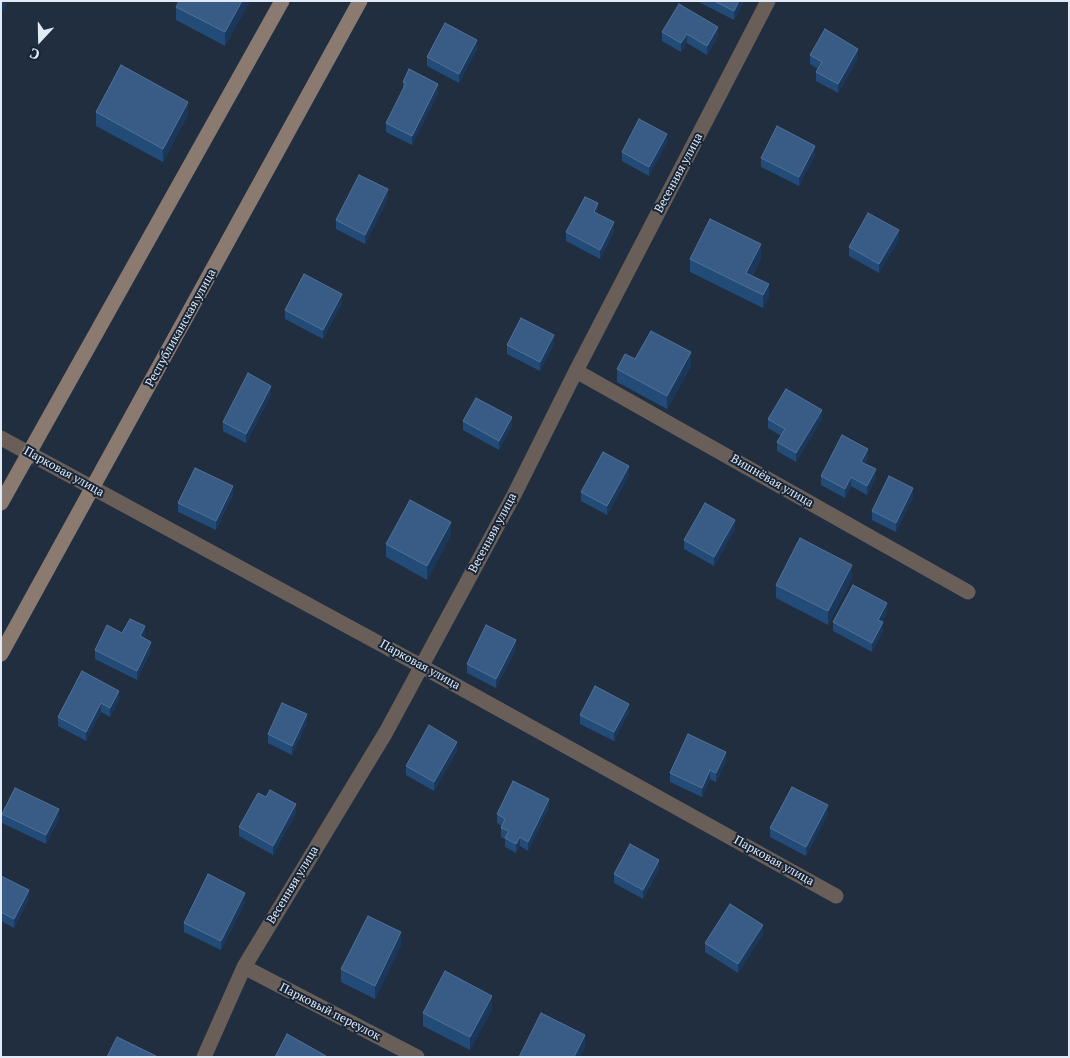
<!DOCTYPE html>
<meta charset="utf-8">
<style>
body{margin:0}
#map{position:relative;width:1070px;height:1058px;overflow:hidden;background:#202e40;font-family:"PT Serif",serif}
canvas{display:block}
.frame{position:absolute;inset:0;border:2px solid #e1eaf6;pointer-events:none}
.north{position:absolute;left:15px;top:15px;width:50px;height:50px;-webkit-text-stroke:4px #162436;paint-order:stroke;rotate:201deg;font-size:14px;font-weight:700;line-height:20px;text-align:center;color:#e1eaf6}
.north::after{content:'';display:block;margin:auto;width:18px;height:22px;background:#e1eaf6;clip-path:polygon(50% 0,100% 100%,50% 72%,0 100%)}
</style>
<div id="map">
<canvas width="1070" height="1058"></canvas>
<div class="frame"></div>
<div class="north">С</div>
</div>
<script>
const ctx = document.querySelector('canvas').getContext('2d');
ctx.lineJoin = 'round';
function toPath(rows) {
  const path = new Path2D();
  for (const r of rows) {
    path.moveTo(r[0], r[1]);
    for (let i = 2; i < r.length; i += 2) path.lineTo(r[i], r[i + 1]);
  }
  return path;
}
function stroke(path, color, width, dash) {
  ctx.strokeStyle = color;
  ctx.lineWidth = width;
  ctx.lineCap = dash ? 'butt' : 'round';
  ctx.setLineDash(dash || []);
  ctx.stroke(path);
}
function paint(path, color) {
  ctx.fillStyle = color;
  ctx.fill(path, 'evenodd');
}
function write(font, color, halo, rows, align = 'center') {
  ctx.font = font + ' "PT Serif",serif';
  ctx.lineWidth = 4;
  ctx.setLineDash([]);
  ctx.textBaseline = 'middle';
  ctx.strokeStyle = halo;
  ctx.fillStyle = color;
  for (const [text, x, y, turn = 0] of rows) {
    ctx.save();
    ctx.translate(x, y);
    ctx.rotate((+turn || 0) * Math.PI / 180);
    ctx.textAlign = isNaN(turn) ? turn : align;
    if (halo) ctx.strokeText(text, 0, 0);
    ctx.fillText(text, 0, 0);
    ctx.restore();
  }
}
stroke(toPath([
 [576,371,968,592],
 [1,438,421,666,836,896],
 [244,967,417,1057],
 [204,1057,244,967,386,732,515,493,576,371,768,1]
]), '#695f58', 15);
stroke(toPath([
 [1,503,282,1],
 [1,654,360,1]
]), '#8b7a70', 15);
paint(toPath([
 [250,1,225,46,176,20,176,7],
 [699,1,744,1,734,20,699,2],
 [662,32,718,36,707,55,687,43,681,52,662,41],
 [477,49,459,83,427,66,427,57],
 [810,55,858,58,838,93,816,81,816,72,818,69,810,64],
 [403,82,438,93,412,145,386,132,386,123,403,90],
 [96,112,188,115,163,162,96,126],
 [667,143,649,176,622,161,622,152],
 [815,155,799,186,761,167,761,158],
 [388,198,365,244,336,229,336,220],
 [598,212,597,214,614,231,600,259,566,241,566,232],
 [899,239,879,273,849,256,849,247],
 [761,258,752,276,769,297,763,308,690,272,690,259],
 [342,303,323,339,285,319,285,310],
 [554,344,540,371,507,354,507,345],
 [635,359,691,366,667,409,617,382,617,369],
 [271,395,246,443,223,431,223,422],
 [768,419,822,419,796,462,777,451,777,442,781,436,768,428],
 [463,421,512,426,499,450,463,430],
 [868,458,865,463,876,478,867,495,851,486,845,498,821,485,821,476],
 [629,475,607,515,581,501,581,492],
 [233,495,216,530,178,512,178,503],
 [913,497,896,532,872,520,872,511],
 [735,529,714,566,684,549,684,540],
 [451,535,427,580,386,557,386,544],
 [852,578,828,625,776,598,776,585],
 [887,612,882,622,883,631,872,652,833,631,833,622],
 [122,633,145,635,144,638,151,651,137,680,95,659,95,650],
 [516,649,496,688,467,673,467,664],
 [82,671,119,700,110,717,101,712,86,741,58,726,58,717],
 [629,712,614,741,580,724,580,715],
 [307,723,292,755,268,743,268,734],
 [457,751,434,791,406,775,406,766],
 [726,761,716,782,710,779,702,797,670,782,670,773],
 [266,797,296,813,273,855,239,836,239,827],
 [549,808,528,851,520,846,516,853,505,847,505,839,501,837,501,828,502,826,497,823,497,814],
 [2,814,59,818,46,844,2,823],
 [828,814,806,856,770,837,770,828],
 [659,869,643,899,614,883,614,874],
 [1,876,29,899,14,928,1,921],
 [245,902,221,950,184,932,184,923],
 [763,934,738,973,705,952,705,943],
 [401,945,375,999,341,982,341,969],
 [492,1009,470,1050,423,1026,423,1013]
]), '#234b78');
paint(toPath([
 [3,1,6,1,6,6,1,14,1,5],
 [242,1,250,1,225,46,225,32],
 [739,1,744,1,734,20,734,11],
 [718,27,718,36,707,55,707,46],
 [687,34,687,43,681,52,681,43],
 [477,40,477,49,459,83,459,74],
 [858,49,858,58,838,93,838,84],
 [438,84,438,93,412,145,412,136],
 [188,102,188,115,163,162,163,149],
 [667,134,667,143,649,176,649,167],
 [815,146,815,155,799,186,799,177],
 [388,189,388,198,365,244,365,235],
 [598,203,598,212,594,221,594,212],
 [614,222,614,231,600,259,600,250],
 [899,230,899,239,879,273,879,264],
 [761,244,761,258,746,286,746,273],
 [769,284,769,297,763,308,763,295],
 [342,294,342,303,323,339,323,330],
 [554,335,554,344,540,371,540,362],
 [691,352,691,366,667,409,667,396],
 [271,386,271,395,246,443,246,434],
 [822,410,822,419,796,462,796,453],
 [512,417,512,426,499,450,499,441],
 [868,449,868,458,861,471,861,462],
 [629,466,629,475,607,515,607,506],
 [876,469,876,478,867,495,867,486],
 [851,477,851,486,845,498,845,489],
 [233,486,233,495,216,530,216,521],
 [913,488,913,497,896,532,896,523],
 [735,520,735,529,714,566,714,557],
 [451,522,451,535,427,580,427,566],
 [852,565,852,578,828,625,828,611],
 [887,603,887,612,878,629,878,620],
 [883,622,883,631,872,652,872,643],
 [145,626,145,635,140,645,140,636],
 [516,640,516,649,496,688,496,679],
 [151,642,151,651,137,680,137,671],
 [119,691,119,700,110,717,110,708],
 [101,703,101,712,86,741,86,732],
 [629,704,629,712,614,741,614,732],
 [307,714,307,723,292,755,292,746],
 [457,742,457,751,434,791,434,782],
 [726,752,726,761,716,782,716,773],
 [710,770,710,779,702,797,702,788],
 [549,799,549,808,528,851,528,842],
 [296,804,296,813,273,855,273,846],
 [828,805,828,814,806,856,806,847],
 [59,809,59,818,46,844,46,835],
 [520,837,520,846,516,853,516,844],
 [659,860,659,869,643,899,643,890],
 [29,890,29,899,14,928,14,919],
 [245,893,245,902,221,950,221,941],
 [763,925,763,934,738,973,738,964],
 [401,932,401,945,375,999,375,986],
 [492,996,492,1009,470,1050,470,1037],
 [585,1035,585,1048,580,1057,574,1057]
]), '#19385c');
const building = toPath([
 [179,1,242,1,225,32,176,7,179,1],
 [714,1,739,1,734,11,714,1],
 [679,4,718,27,707,46,687,34,681,43,662,32,679,4],
 [445,23,477,40,459,74,427,57,445,23],
 [825,29,858,49,838,84,816,72,822,62,810,55,825,29],
 [121,65,188,102,163,149,96,112,121,65],
 [409,69,438,84,412,136,386,123,406,83,403,82,409,69],
 [639,119,667,134,649,167,622,152,639,119],
 [777,126,815,146,799,177,761,158,777,126],
 [359,175,388,189,365,235,336,220,359,175],
 [585,197,598,203,594,212,614,222,600,250,566,232,585,197],
 [868,213,899,230,879,264,849,247,868,213],
 [710,219,761,244,746,273,769,284,763,295,690,259,710,219],
 [304,274,342,294,323,330,285,310,304,274],
 [521,318,554,335,540,362,507,345,521,318],
 [651,331,691,352,667,396,617,369,625,354,635,359,651,331],
 [248,373,271,386,246,434,223,422,248,373],
 [786,389,822,410,796,453,777,442,785,429,768,419,786,389],
 [476,398,512,417,499,441,463,421,476,398],
 [842,435,868,449,861,462,876,469,867,486,851,477,845,489,821,476,842,435],
 [603,452,629,466,607,506,581,492,603,452],
 [195,468,233,486,216,521,178,503,195,468],
 [889,476,913,488,896,523,872,511,889,476],
 [410,500,451,522,427,566,386,544,410,500],
 [705,503,735,520,714,557,684,540,705,503],
 [800,538,852,565,828,611,776,585,800,538],
 [853,585,887,603,878,620,883,622,872,643,833,622,853,585],
 [130,619,145,626,140,636,151,642,137,671,95,650,107,625,122,633,130,619],
 [486,625,516,640,496,679,467,664,486,625],
 [82,671,119,691,110,708,101,703,86,732,58,717,82,671],
 [595,686,629,704,614,732,580,715,595,686],
 [282,703,307,714,292,746,268,734,282,703],
 [429,725,457,742,434,782,406,766,429,725],
 [688,734,726,752,716,773,710,770,702,788,670,773,688,734],
 [513,781,549,799,528,842,520,837,516,844,505,838,509,831,501,828,505,819,497,814,513,781],
 [792,787,828,805,806,847,770,828,792,787],
 [15,788,59,809,46,835,2,814,15,788],
 [270,790,296,804,273,846,239,827,258,793,266,797,270,790],
 [630,844,659,860,643,890,614,874,630,844],
 [208,874,245,893,221,941,184,923,208,874],
 [1,876,29,890,14,919,1,912,1,876],
 [730,904,763,925,738,964,705,943,730,904],
 [368,916,401,932,375,986,341,969,368,916],
 [445,971,492,996,470,1037,423,1013,445,971],
 [541,1013,585,1035,574,1057,519,1057,541,1013],
 [287,1034,326,1056,326,1057,275,1057,287,1034],
 [117,1037,156,1056,156,1057,107,1057,117,1037]
]);
paint(building, '#385c85');
stroke(building, '#527297', 1);
write('12px', '#e1eaf6', '#162436', [
 ["Весенняя улица",679,173,-62],
 ["Республиканская улица",181,328,-61],
 ["Парковая улица",64,472,29],
 ["Вишнёвая улица",772,481,30],
 ["Весенняя улица",493,533,-62],
 ["Парковая улица",420,665,29],
 ["Парковая улица",774,861,29],
 ["Весенняя улица",293,885,-59],
 ["Парковый переулок",330,1012,27]
]);
</script>
